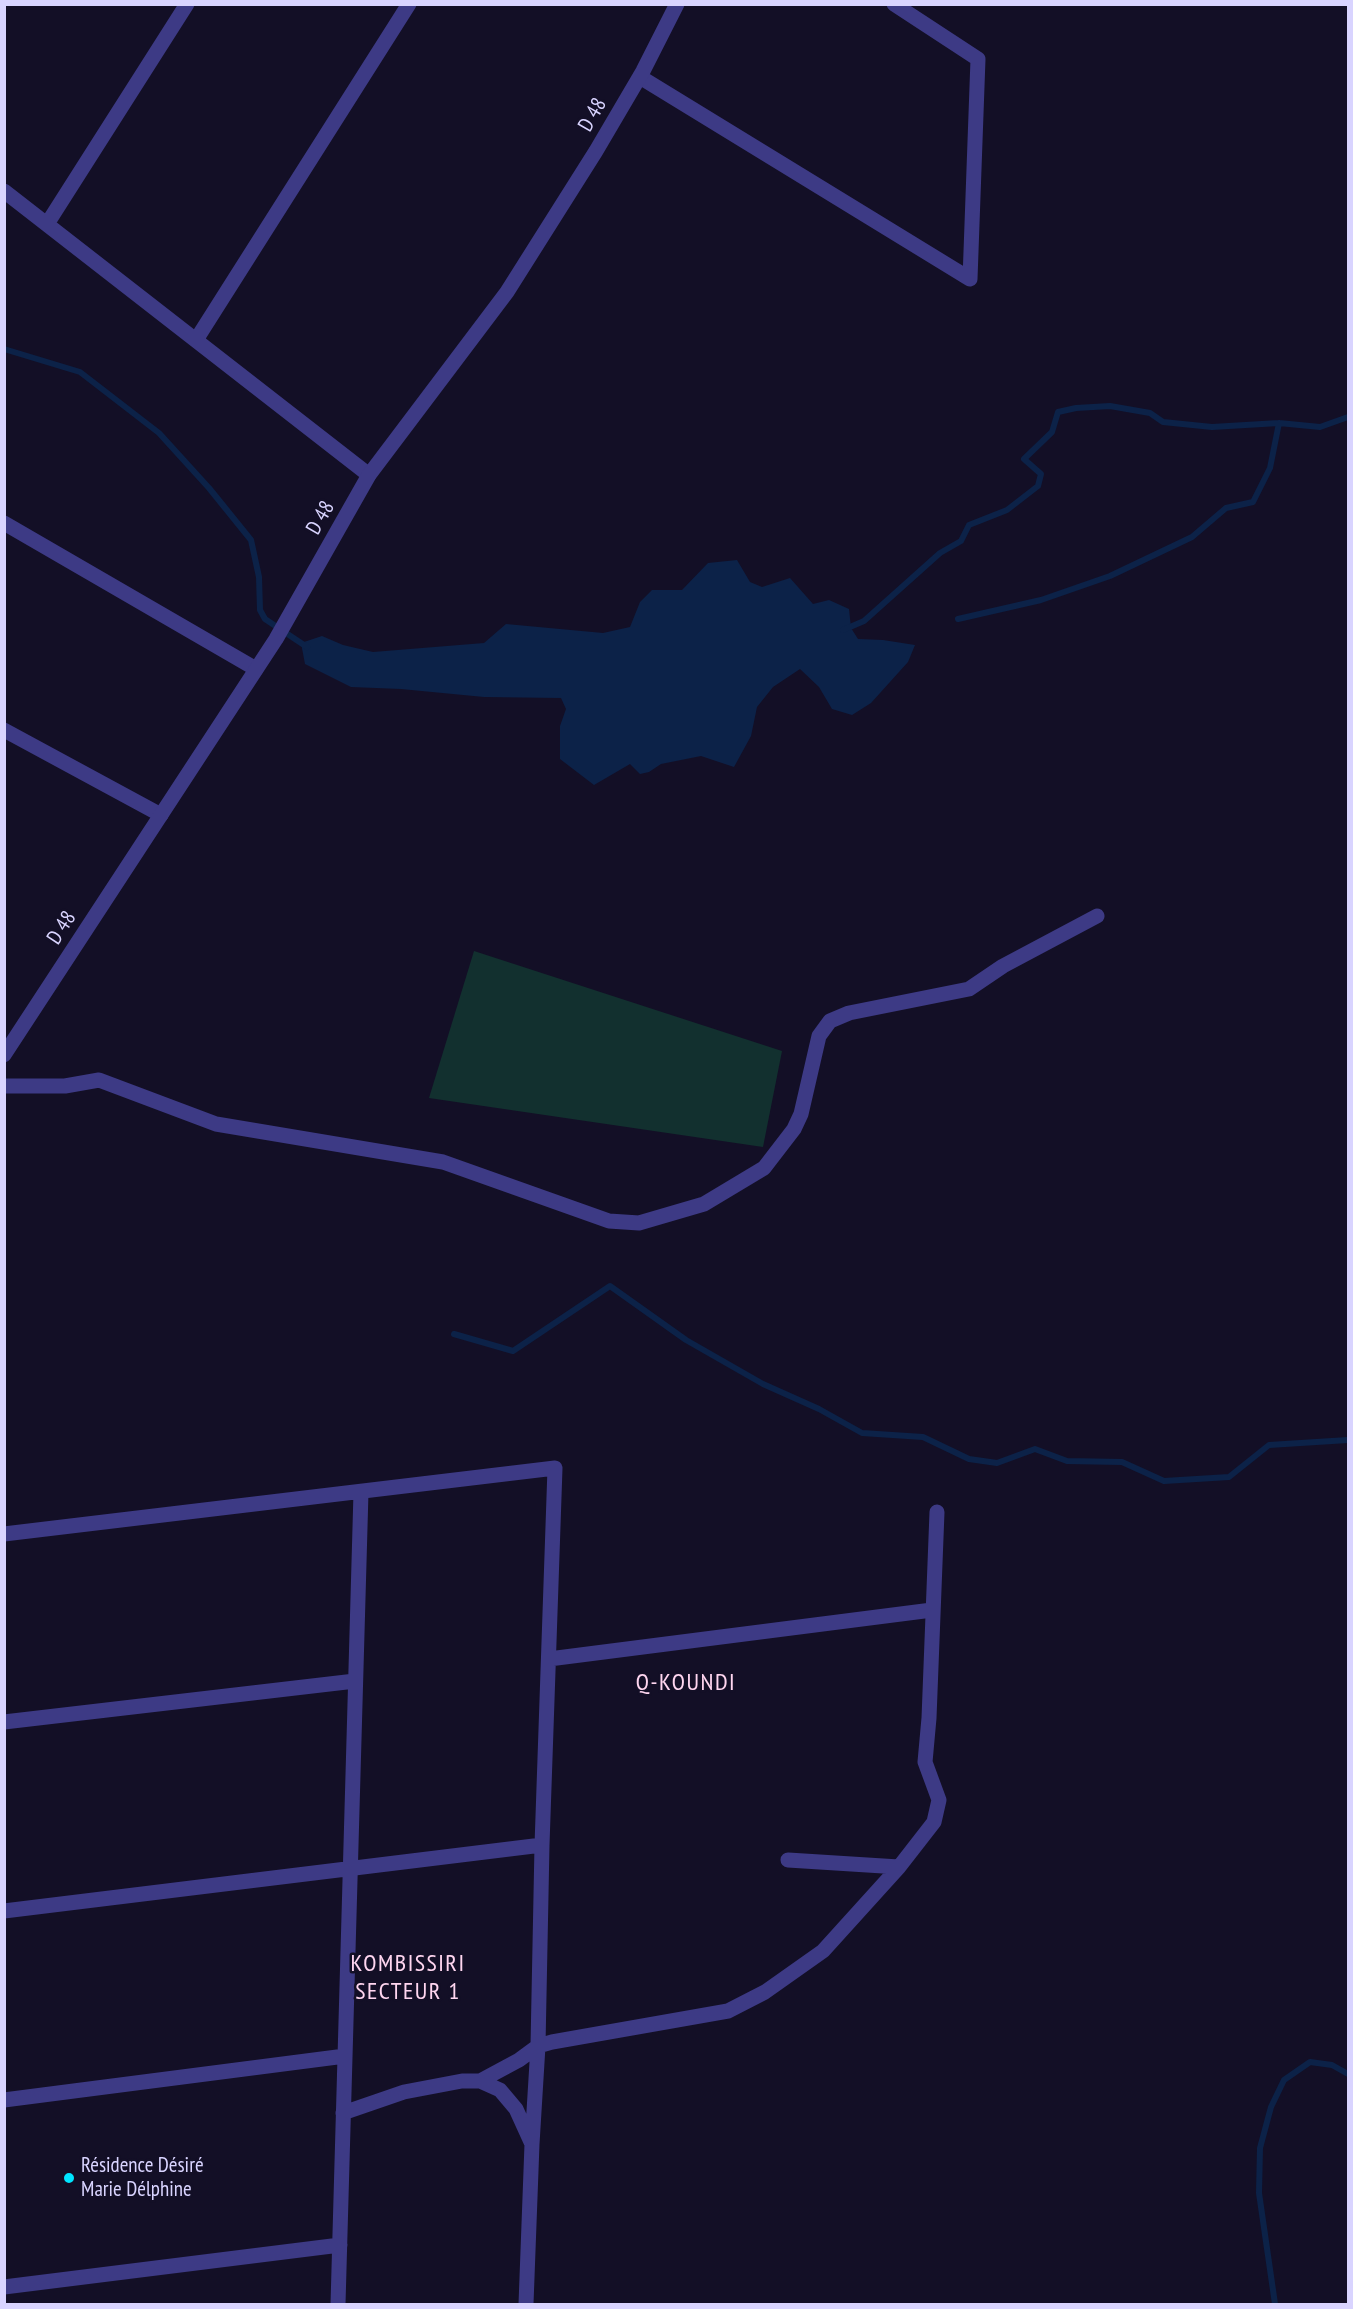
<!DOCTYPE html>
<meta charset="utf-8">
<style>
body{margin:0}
#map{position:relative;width:1353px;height:2309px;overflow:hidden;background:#130f26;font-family:"PT Sans Narrow",sans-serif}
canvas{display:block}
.frame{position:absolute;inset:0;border:6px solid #d9d4ff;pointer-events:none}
</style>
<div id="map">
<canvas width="1353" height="2309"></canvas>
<div class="frame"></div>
</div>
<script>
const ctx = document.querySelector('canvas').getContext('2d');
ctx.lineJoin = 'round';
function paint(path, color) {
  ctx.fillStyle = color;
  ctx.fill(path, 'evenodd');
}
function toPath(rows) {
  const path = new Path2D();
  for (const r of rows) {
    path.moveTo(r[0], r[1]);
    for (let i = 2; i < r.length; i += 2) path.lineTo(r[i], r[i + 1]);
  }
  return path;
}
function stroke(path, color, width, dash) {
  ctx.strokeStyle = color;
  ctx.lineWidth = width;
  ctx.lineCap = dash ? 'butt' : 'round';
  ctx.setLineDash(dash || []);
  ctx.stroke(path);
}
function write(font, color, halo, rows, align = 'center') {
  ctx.font = font + ' "PT Sans Narrow",sans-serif';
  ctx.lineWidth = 5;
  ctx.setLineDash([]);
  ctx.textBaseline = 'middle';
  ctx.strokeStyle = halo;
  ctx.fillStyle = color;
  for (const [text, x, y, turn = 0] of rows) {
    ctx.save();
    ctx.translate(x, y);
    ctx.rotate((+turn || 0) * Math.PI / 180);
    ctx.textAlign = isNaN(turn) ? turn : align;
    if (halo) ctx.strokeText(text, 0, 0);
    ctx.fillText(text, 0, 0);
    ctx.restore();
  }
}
paint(toPath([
 [474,951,782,1051,763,1147,429,1098]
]), '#12302f');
paint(toPath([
 [737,560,750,582,762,587,790,578,813,604,829,600,849,609,851,628,858,639,883,640,915,645,908,662,871,703,852,715,832,709,819,687,800,669,773,687,757,707,751,736,734,767,701,756,661,764,649,772,640,774,630,764,594,785,560,759,560,726,566,709,561,698,484,697,401,689,351,687,305,664,301,643,322,636,343,645,373,652,484,643,506,624,603,633,630,627,640,602,652,590,682,590,708,563]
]), '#0c2248');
stroke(toPath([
 [4,349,80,372,159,433,209,488,251,540,259,577,260,610,265,619,307,647],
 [958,619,1041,600,1110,576,1192,537,1226,508,1253,502,1270,468,1279,423],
 [843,630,864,621,940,553,961,541,969,525,1007,510,1038,486,1041,474,1024,459,1052,432,1058,412,1076,408,1110,406,1150,413,1163,422,1212,427,1279,423,1320,427,1348,417],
 [454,1334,513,1351,610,1286,686,1340,763,1384,819,1409,862,1433,923,1437,969,1459,997,1463,1035,1449,1067,1461,1122,1462,1164,1481,1229,1477,1269,1445,1348,1440],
 [1275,2304,1259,2193,1260,2148,1271,2107,1284,2080,1310,2062,1332,2065,1348,2074]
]), '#0c2248', 6);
stroke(toPath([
 [640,77,970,279,978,59,894,4],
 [4,191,369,475],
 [47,224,187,4],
 [196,340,409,4],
 [4,523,256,669],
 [4,730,161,815],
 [4,1086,65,1086,99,1080,216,1124,443,1162,609,1221,639,1223,704,1204,764,1168,794,1129,801,1114,819,1036,830,1021,849,1013,969,989,1003,966,1097,916],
 [4,1534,555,1468,542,1845,538,2046,532,2144,526,2304],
 [549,1659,932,1610],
 [4,1722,355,1681],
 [788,1860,899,1867],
 [4,1911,542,1845],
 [480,2081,519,2060,538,2046,552,2042,728,2011,765,1992,823,1951,899,1867,934,1822,939,1800,925,1762,929,1718,937,1512],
 [4,2100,345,2056],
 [343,2113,404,2092,462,2081,480,2081,500,2090,516,2109,531,2142],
 [4,2287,340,2245],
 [338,2304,361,1492]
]), '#3d3a85', 15);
stroke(toPath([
 [4,1055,276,639,369,475,507,292,596,151,643,71,677,4]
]), '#3d3a85', 15);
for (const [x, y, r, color] of [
 [69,2178,6,"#00e5ff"]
]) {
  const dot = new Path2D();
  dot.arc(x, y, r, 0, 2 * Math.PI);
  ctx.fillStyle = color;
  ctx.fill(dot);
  stroke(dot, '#130f26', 2);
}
write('21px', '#d9d4ff', '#130f26', [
 ["D 48",593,115,-60],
 ["D 48",321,518,-60],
 ["D 48",62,928,-57]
]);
write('21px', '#d9d4ff', '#130f26', [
 ["Résidence Désiré",81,2166],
 ["Marie Délphine",81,2190]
], 'left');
ctx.letterSpacing = '1.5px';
write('24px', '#ffd6f0', '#130f26', [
 ["Q-KOUNDI",686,1683],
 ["KOMBISSIRI",408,1964],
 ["SECTEUR 1",408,1992]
]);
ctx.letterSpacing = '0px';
</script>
